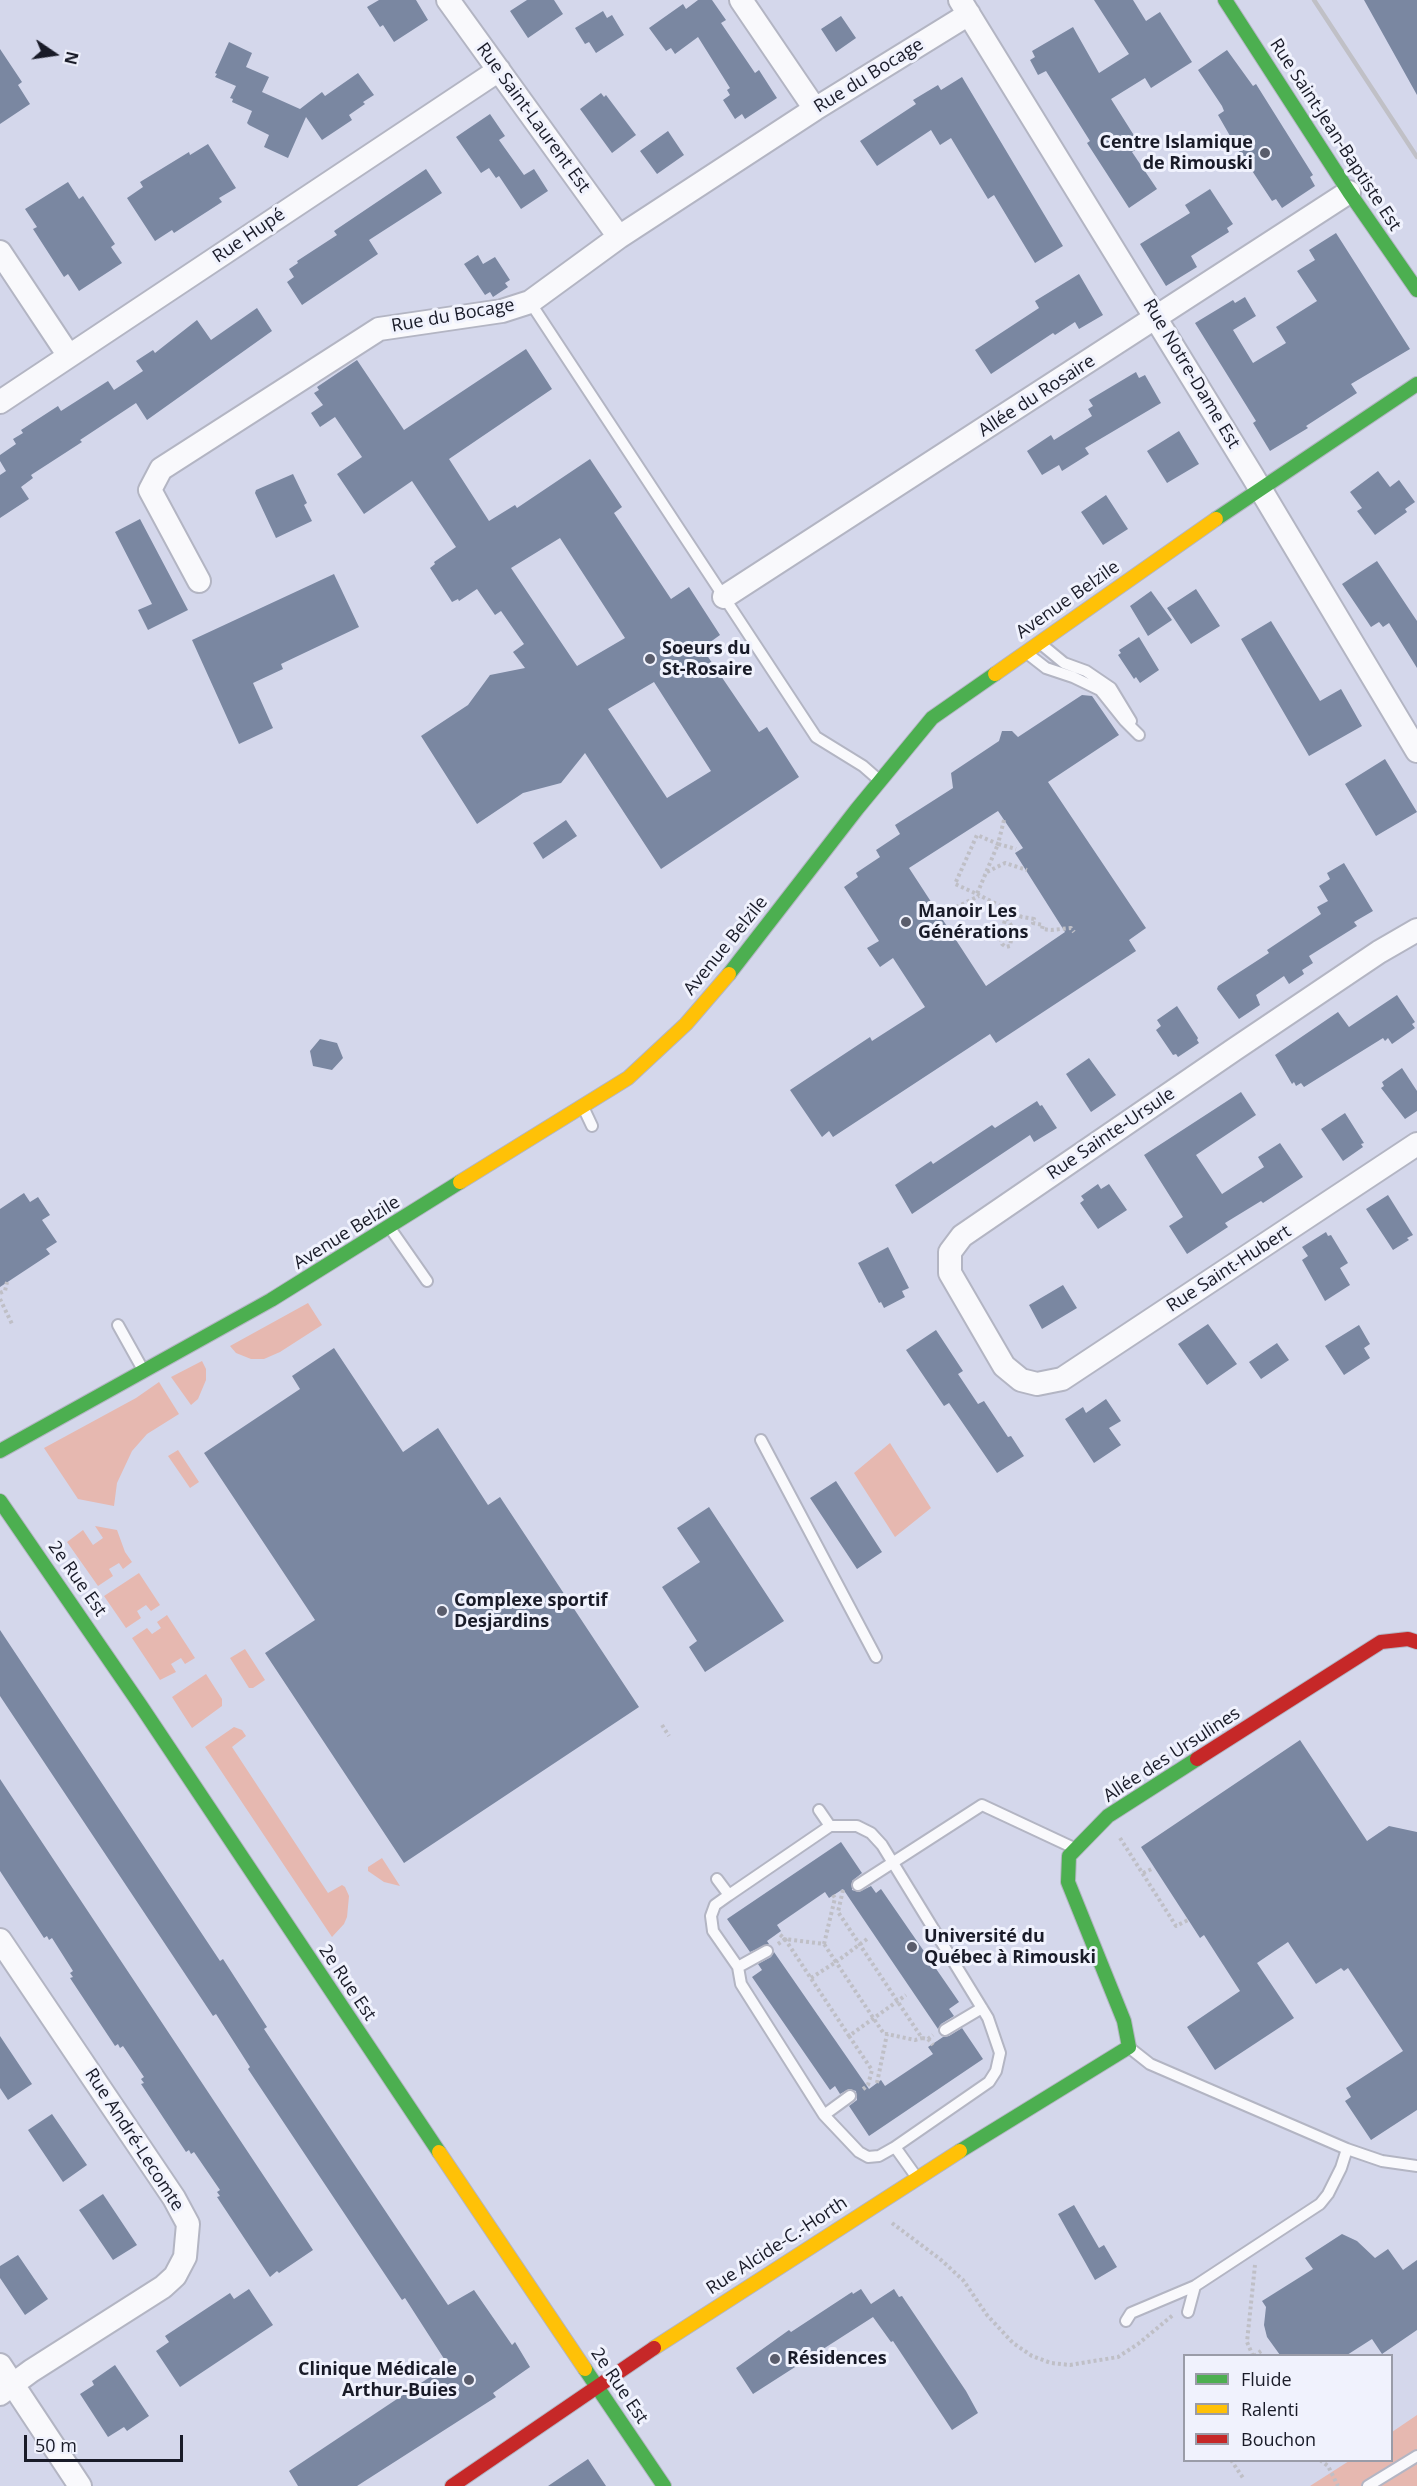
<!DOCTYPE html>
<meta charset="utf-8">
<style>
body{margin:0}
#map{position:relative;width:1417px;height:2486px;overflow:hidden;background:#d4d7eb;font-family:"Open Sans",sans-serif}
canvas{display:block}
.legend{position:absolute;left:1183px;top:2354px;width:210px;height:108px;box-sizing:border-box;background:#f0f2fd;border:2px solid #9a9ca8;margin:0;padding:8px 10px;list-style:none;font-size:18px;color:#191b28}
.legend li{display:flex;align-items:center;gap:12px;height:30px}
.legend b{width:30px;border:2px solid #9a9ca8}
.north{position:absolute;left:24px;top:24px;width:60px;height:60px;-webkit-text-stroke:4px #f0f2fd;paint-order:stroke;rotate:103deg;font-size:16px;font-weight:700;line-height:24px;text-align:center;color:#191b28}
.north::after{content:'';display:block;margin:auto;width:21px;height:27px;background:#191b28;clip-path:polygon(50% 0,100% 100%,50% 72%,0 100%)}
.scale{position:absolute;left:24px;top:2435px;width:159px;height:27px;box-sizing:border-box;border:3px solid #191b28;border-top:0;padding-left:8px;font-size:18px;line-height:21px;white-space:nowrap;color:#191b28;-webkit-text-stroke:4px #f0f2fd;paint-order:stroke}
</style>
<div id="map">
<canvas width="1417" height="2486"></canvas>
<ul class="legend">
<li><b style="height:8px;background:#4caf50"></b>Fluide</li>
<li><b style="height:8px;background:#ffc107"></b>Ralenti</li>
<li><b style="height:8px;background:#c62828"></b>Bouchon</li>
</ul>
<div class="north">N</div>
<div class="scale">50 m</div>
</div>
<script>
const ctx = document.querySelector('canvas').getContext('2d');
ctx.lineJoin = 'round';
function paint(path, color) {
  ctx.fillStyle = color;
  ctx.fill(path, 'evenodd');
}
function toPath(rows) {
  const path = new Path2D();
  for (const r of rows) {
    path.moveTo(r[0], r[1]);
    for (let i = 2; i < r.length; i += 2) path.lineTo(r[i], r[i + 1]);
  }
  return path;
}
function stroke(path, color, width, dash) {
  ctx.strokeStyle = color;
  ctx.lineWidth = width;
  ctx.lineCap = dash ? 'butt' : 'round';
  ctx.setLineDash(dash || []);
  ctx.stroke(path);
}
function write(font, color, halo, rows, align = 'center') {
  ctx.font = font + ' "Open Sans",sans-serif';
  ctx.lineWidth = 6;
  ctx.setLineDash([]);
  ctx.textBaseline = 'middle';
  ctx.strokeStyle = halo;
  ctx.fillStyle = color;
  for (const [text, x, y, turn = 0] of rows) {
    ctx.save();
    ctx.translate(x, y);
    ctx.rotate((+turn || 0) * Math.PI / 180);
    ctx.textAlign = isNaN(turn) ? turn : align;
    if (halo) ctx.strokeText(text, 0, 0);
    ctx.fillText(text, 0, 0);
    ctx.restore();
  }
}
paint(toPath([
 [308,1303,322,1325,280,1352,264,1359,251,1359,236,1353,230,1346],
 [202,1361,206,1369,206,1380,198,1399,191,1405,171,1377],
 [159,1382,179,1414,147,1434,132,1451,117,1483,114,1506,78,1499,44,1448,136,1398],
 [890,1443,931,1508,895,1537,854,1473],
 [178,1450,199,1482,190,1488,168,1456],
 [95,1526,117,1530,125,1552,132,1562,123,1569,119,1563,109,1569,113,1576,98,1586,67,1542,83,1530,93,1545,103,1538],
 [139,1573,160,1605,151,1611,146,1605,137,1611,141,1618,126,1628,104,1596],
 [167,1615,195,1658,185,1664,181,1658,171,1664,176,1672,160,1680,132,1638,147,1628,152,1634,161,1628,157,1622],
 [245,1649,265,1680,253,1688,249,1688,230,1658],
 [206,1674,222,1699,222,1706,192,1728,172,1697],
 [234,1727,242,1730,246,1736,232,1747,328,1893,342,1885,345,1887,349,1896,347,1917,344,1924,332,1937,205,1747],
 [382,1858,400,1886,384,1882,368,1871,368,1867],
 [1417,2415,1417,2486,1310,2486,1349,2461,1392,2460,1392,2432]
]), '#e6b8b0');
paint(toPath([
 [379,0,416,0,428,20,394,42,383,25,380,27,367,7],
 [527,0,554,0,563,14,528,38,510,11],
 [698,0,712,0,726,20,721,23,755,73,759,70,777,98,745,119,742,114,735,119,723,100,730,95,727,90,730,88,698,37,675,54,671,48,666,51,649,28,683,4,686,9],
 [1094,0,1133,0,1146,21,1160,12,1192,62,1151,88,1145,78,1111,99,1135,137,1131,139,1137,149,1132,152,1157,189,1129,208,1087,143,1090,141,1046,71,1038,75,1030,60,1035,57,1032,51,1073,27,1099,73,1129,54],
 [1364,0,1417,0,1417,95],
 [603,11,607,18,612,15,624,35,596,53,589,42,585,44,575,28],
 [841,16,856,38,836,52,821,29],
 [229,42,252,53,246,67,269,77,262,92,300,109,322,92,325,96,358,73,374,95,363,102,365,104,349,115,352,120,322,140,306,117,288,158,264,147,269,135,249,125,247,123,252,111,232,102,233,99,230,98,236,86,215,77,217,74,215,73],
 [0,49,22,82,18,85,30,104,0,124],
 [1227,50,1253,86,1256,84,1313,175,1310,177,1315,186,1282,208,1276,199,1272,201,1237,148,1218,115,1224,111,1222,106,1198,70],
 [962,77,1063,246,1035,263,997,200,994,195,988,199,951,138,940,145,931,130,877,166,860,141,916,104,913,100,938,85,941,90],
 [601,93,604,97,606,95,636,135,612,153,580,109],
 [490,114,505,136,499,140,524,175,534,169,548,191,521,209,499,176,496,178,489,168,481,173,456,137],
 [668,131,684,155,657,174,640,151],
 [208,144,236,188,219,198,222,202,174,233,172,230,155,241,127,198,143,187,140,182,189,152,190,155],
 [426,169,442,193,369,240,378,254,302,305,287,282,294,277,289,269,298,263,297,261,337,235,334,231],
 [68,182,79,199,83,196,115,244,111,247,122,263,79,291,68,274,64,277,33,229,37,227,25,209],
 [1210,189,1233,224,1227,228,1229,232,1191,256,1197,267,1166,286,1140,244,1190,213,1185,205],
 [1336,233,1410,349,1351,384,1357,393,1306,426,1308,428,1270,451,1253,423,1256,421,1195,323,1233,300,1235,303,1245,297,1256,316,1233,330,1253,363,1286,343,1276,327,1317,301,1297,271,1315,260,1309,250],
 [478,255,483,264,495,257,510,280,505,283,508,287,493,297,490,292,485,295,464,264],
 [1079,274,1103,315,1079,329,1075,322,1055,335,1053,333,991,374,975,350,1039,308,1035,301],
 [257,308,272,331,147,420,136,403,80,440,82,442,31,475,33,478,21,487,29,499,0,518,0,475,6,471,0,461,0,455,16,444,13,439,23,433,21,430,58,406,61,411,108,381,114,390,143,371,136,361,153,350,155,353,197,320,211,340],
 [526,349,552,389,449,459,489,521,515,505,517,508,590,459,622,507,614,513,671,599,689,587,720,635,702,648,759,732,767,727,799,777,661,869,585,753,561,783,523,793,477,824,421,736,468,705,490,675,525,668,513,652,524,644,501,611,495,615,477,589,459,601,458,599,452,602,430,568,435,564,434,562,456,547,412,481,364,514,337,474,362,457,335,417,320,427,311,413,323,405,314,393,319,390,317,387,357,360,404,430],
 [560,538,625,638,577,666,511,568],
 [654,682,711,771,667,798,608,709],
 [1136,372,1139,378,1145,375,1161,403,1085,448,1089,454,1062,471,1059,465,1042,475,1027,451,1051,435,1054,440,1092,416,1088,409,1093,406,1089,400],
 [1179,431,1199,464,1167,483,1147,451],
 [1378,471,1390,487,1399,480,1415,502,1405,509,1407,512,1375,535,1357,511,1362,508,1350,492],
 [293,474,307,503,304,505,312,521,276,538,255,493,256,490],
 [1106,495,1128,529,1103,545,1081,512],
 [140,519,188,610,148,630,138,610,152,604,115,532],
 [1377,561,1417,621,1417,668,1389,623,1383,627,1379,622,1371,627,1342,584],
 [334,574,359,627,281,664,283,669,253,683,273,728,239,744,192,640],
 [1196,589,1220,626,1191,644,1167,608],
 [1151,591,1172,620,1148,636,1130,606],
 [1271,621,1320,701,1341,689,1362,726,1309,756,1241,639],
 [1139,637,1159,670,1140,683,1136,677,1134,679,1118,655,1121,653,1119,650],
 [1082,695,1092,696,1119,735,1048,782,1146,928,1129,940,1136,951,996,1043,990,1034,833,1137,829,1131,822,1137,790,1090,870,1037,872,1041,925,1007,893,958,880,967,867,948,879,941,844,887,858,877,856,873,880,857,876,850,900,834,895,825,953,788,951,773,999,741,1002,731,1012,731,1018,737],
 [998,811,1023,848,1015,853,1065,932,986,986,909,868],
 [1385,759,1417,812,1376,836,1345,784],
 [566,820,577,836,543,859,533,843],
 [1344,863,1373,911,1354,922,1357,926,1309,956,1313,963,1302,970,1304,974,1289,984,1284,976,1256,995,1260,1005,1239,1019,1217,989,1218,986,1269,953,1267,950,1321,914,1317,907,1328,901,1319,886,1330,879,1327,873],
 [1397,995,1415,1022,1412,1024,1415,1028,1392,1044,1388,1038,1385,1041,1383,1038,1304,1087,1301,1083,1296,1086,1294,1082,1292,1084,1275,1055,1338,1012,1349,1027],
 [1177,1006,1198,1038,1197,1040,1199,1043,1178,1057,1176,1054,1173,1055,1156,1030,1161,1026,1157,1020],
 [320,1039,337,1043,343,1058,332,1070,313,1066,310,1051],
 [1089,1058,1116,1095,1091,1112,1066,1074],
 [1402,1068,1417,1091,1417,1111,1405,1119,1381,1088,1384,1086,1382,1082],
 [1241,1092,1256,1115,1196,1155,1222,1194,1264,1167,1258,1157,1280,1143,1303,1177,1263,1203,1261,1201,1225,1223,1228,1227,1187,1254,1169,1226,1183,1217,1144,1155],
 [1037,1101,1040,1106,1042,1105,1057,1128,1034,1142,1030,1135,912,1214,895,1185,931,1161,933,1164,992,1125,995,1128],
 [1345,1113,1364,1143,1361,1144,1363,1147,1343,1161,1321,1129],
 [1098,1184,1101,1189,1109,1184,1127,1210,1098,1229,1080,1203,1084,1200,1081,1196],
 [24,1193,30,1202,38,1197,50,1215,42,1220,57,1242,46,1249,50,1254,0,1287,0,1209],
 [1388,1195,1413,1235,1407,1238,1409,1240,1393,1250,1366,1209],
 [1326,1232,1328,1236,1331,1235,1348,1263,1340,1268,1350,1285,1325,1301,1302,1260,1308,1256,1302,1247],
 [888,1247,909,1288,902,1291,905,1297,884,1308,881,1302,879,1303,858,1263],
 [1063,1285,1077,1308,1042,1329,1029,1305],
 [1208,1324,1237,1364,1207,1385,1178,1344],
 [1359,1325,1370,1344,1364,1348,1370,1358,1344,1375,1325,1346],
 [936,1330,963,1371,958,1374,978,1404,984,1401,1008,1437,1011,1436,1024,1456,997,1473,949,1403,944,1406,906,1350],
 [1277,1343,1289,1360,1261,1379,1249,1362],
 [334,1348,403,1452,438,1428,488,1505,500,1497,639,1707,404,1863,265,1653,315,1620,204,1453,300,1389,292,1376],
 [1106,1399,1121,1421,1109,1428,1121,1445,1094,1463,1065,1419,1083,1407,1086,1413],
 [836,1481,882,1552,857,1569,810,1498],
 [709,1507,784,1621,705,1672,689,1647,697,1641,662,1587,700,1562,677,1528],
 [0,1630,220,1961,223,1959,267,2027,264,2029,448,2305,474,2290,512,2345,515,2342,530,2367,493,2393,496,2397,357,2486,298,2486,289,2471,448,2365,405,2298,402,2300,248,2069,250,2067,216,2014,213,2016,0,1696],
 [1300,1740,1367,1841,1389,1826,1417,1832,1417,2110,1371,2140,1345,2101,1351,2097,1346,2088,1403,2051,1348,1968,1344,1971,1341,1968,1316,1984,1288,1942,1257,1963,1294,2018,1215,2070,1187,2027,1240,1991,1204,1935,1200,1938,1141,1847],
 [0,1779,313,2250,279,2273,277,2271,270,2277,217,2197,220,2196,217,2192,220,2190,194,2152,191,2154,189,2150,186,2152,141,2084,144,2083,141,2079,144,2077,123,2046,120,2048,118,2044,115,2046,70,1978,73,1977,70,1973,73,1971,52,1938,49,1940,47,1936,44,1938,0,1871],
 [841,1842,862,1873,852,1881,852,1890,859,1892,871,1886,876,1893,881,1889,959,2002,949,2009,954,2016,941,2024,938,2029,843,1889,829,1898,825,1892,777,1925,781,1931,767,1941,769,1944,750,1952,727,1919],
 [774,1952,869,2089,881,2080,885,2086,933,2054,928,2047,943,2037,949,2036,962,2028,983,2059,869,2136,849,2106,857,2100,856,2091,849,2089,840,2094,835,2086,830,2090,752,1977,762,1970,758,1964,771,1957],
 [0,2036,32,2084,8,2100,0,2088],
 [52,2114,87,2165,63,2182,28,2130],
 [103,2194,137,2245,113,2260,79,2210],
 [1074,2205,1099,2248,1104,2245,1117,2267,1095,2280,1058,2214],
 [1342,2234,1357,2241,1375,2258,1388,2249,1403,2270,1417,2260,1417,2330,1382,2354,1372,2339,1347,2355,1280,2355,1267,2337,1264,2325,1266,2307,1262,2301,1313,2269,1305,2258],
 [18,2255,48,2299,25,2315,0,2278,0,2266],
 [249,2289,273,2325,180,2387,156,2351,169,2342,165,2336,230,2293,234,2299],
 [861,2289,871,2304,894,2289,899,2297,902,2296,966,2391,978,2413,952,2430,893,2341,891,2342,873,2317,753,2394,736,2368,789,2330,791,2332,852,2292,853,2294],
 [115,2365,149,2416,127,2431,124,2427,108,2437,80,2394,94,2385,92,2381],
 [588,2459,606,2486,548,2486]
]), '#7a87a1');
const lane = toPath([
 [530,302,816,737,863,766,879,780],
 [1041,644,1064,663,1086,671,1111,688,1131,721],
 [1028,654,1046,668,1073,677,1100,690,1124,720,1139,735],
 [584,1109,592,1126],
 [390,1228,427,1281],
 [118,1325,142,1368],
 [761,1440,876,1657],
 [819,1810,830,1826],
 [717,1879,729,1895,715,1905,711,1916,713,1931,738,1967,767,1951],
 [858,1885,982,1805,1074,1848],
 [729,1895,830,1826,857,1826,871,1833,882,1845,988,2018,1000,2053,996,2071,989,2082,895,2147],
 [738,1967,741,1984,824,2115,850,2096],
 [945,2030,982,2008],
 [1131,2049,1150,2064,1347,2149,1382,2161,1417,2166],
 [824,2115,859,2152,868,2157,879,2156,895,2147,915,2175],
 [1188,2312,1195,2286],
 [1126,2321,1131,2313,1195,2286,1320,2204,1328,2194,1341,2168,1347,2149],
 [1368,2486,1417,2456]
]);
const street = toPath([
 [448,0,619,237],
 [741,0,815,109],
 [960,0,1252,475,1417,751],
 [0,252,69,356],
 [0,402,499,70],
 [199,581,150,490,161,469,379,329,502,311,530,302,619,237,815,109,969,14],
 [724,597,1349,192],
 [1417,930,1379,952,1235,1049,962,1236,950,1252,950,1273,1004,1366,1021,1380,1037,1384,1062,1379,1417,1144],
 [0,1940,174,2198,188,2224,185,2257,175,2276,163,2287,31,2371,0,2394],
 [0,2365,80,2486]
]);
const fast = toPath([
 [1225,0,1349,192,1417,290],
 [1216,519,1417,384],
 [729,974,857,809,932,718,995,674],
 [0,1451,271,1300,460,1182],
 [0,1501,141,1706,439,2152],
 [960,2151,1129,2047,1124,2021,1068,1882,1069,1856,1108,1816,1197,1759],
 [585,2369,664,2486]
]);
const slow = toPath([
 [995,674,1216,519],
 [460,1182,628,1078,686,1024,729,974],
 [439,2152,585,2369],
 [654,2348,960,2151]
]);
const jam = toPath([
 [1197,1759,1381,1642,1408,1639,1417,1642],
 [452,2486,654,2348]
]);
stroke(lane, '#b3b5c3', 14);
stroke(street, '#b3b5c3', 26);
stroke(fast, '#b3b5c3', 16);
stroke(slow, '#b3b5c3', 16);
stroke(jam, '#b3b5c3', 16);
stroke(toPath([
 [1004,820,998,844,977,835,955,884,977,894,998,844,1016,849],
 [987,872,1005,863,1027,870],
 [977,894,1022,917,1034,919,1033,923,1043,925,1042,929,1051,930,1071,928,1074,932],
 [940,915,979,896],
 [1007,918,1013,929,1010,946,1006,947,1002,944,1000,937,1008,910],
 [0,1293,5,1291,7,1282],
 [0,1299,12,1324],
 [662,1725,669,1736],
 [1120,1838,1176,1926,1188,1920],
 [1143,1873,1154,1868],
 [843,1890,838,1912,922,2038,928,2039,933,2035],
 [833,1895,835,1898,824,1944,785,1939,849,2036,906,1995],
 [867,1939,836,1962,884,2034,887,2034],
 [778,1944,785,1939,778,1933],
 [811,1978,836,1962,824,1944],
 [849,2036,872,2070,868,2085,862,2090],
 [928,2039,933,2045],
 [877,2083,887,2034,915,2040,922,2038],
 [892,2223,940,2259,963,2280,987,2315,1013,2343,1032,2356,1051,2363,1070,2365,1118,2357,1138,2344,1173,2315],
 [1253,2356,1247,2342,1255,2265],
 [1254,2356,1261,2351],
 [1231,2460,1243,2478],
 [1320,2460,1328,2466,1338,2486]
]), '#bfbfc6', 4, [3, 3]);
stroke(lane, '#f9f9fc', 10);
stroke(street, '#f9f9fc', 22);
stroke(fast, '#4caf50', 14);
stroke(slow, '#ffc107', 14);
stroke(jam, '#c62828', 14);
stroke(toPath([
 [1314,0,1417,157]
]), '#c0c0c6', 4.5);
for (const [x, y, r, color] of [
 [1265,153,6,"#5a5d6c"],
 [650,659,6,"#5a5d6c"],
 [906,922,6,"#5a5d6c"],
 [442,1611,6,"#5a5d6c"],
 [912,1947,6,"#5a5d6c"],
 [775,2359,6,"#5a5d6c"],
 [469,2380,6,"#5a5d6c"]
]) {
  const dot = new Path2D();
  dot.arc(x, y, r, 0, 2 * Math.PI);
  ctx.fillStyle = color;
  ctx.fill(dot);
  stroke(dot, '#f0f2fd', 2);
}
write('18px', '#191b28', '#f0f2fd', [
 ["Rue du Bocage",869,76,-32],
 ["Rue Saint-Laurent Est",533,118,54],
 ["Rue Saint-Jean-Baptiste Est",1335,135,57],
 ["Rue Hupé",249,236,-34],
 ["Rue du Bocage",453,316,-10],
 ["Rue Notre-Dame Est",1191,374,59],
 ["Allée du Rosaire",1037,396,-33],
 ["Avenue Belzile",1068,600,-35],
 ["Avenue Belzile",726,946,-51],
 ["Rue Sainte-Ursule",1111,1134,-34],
 ["Avenue Belzile",347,1233,-32],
 ["Rue Saint-Hubert",1229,1269,-33],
 ["2e Rue Est",77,1579,55],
 ["Allée des Ursulines",1172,1755,-33],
 ["2e Rue Est",347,1983,56],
 ["Rue André-Lecomte",134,2140,57],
 ["Rue Alcide-C.-Horth",777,2246,-33],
 ["2e Rue Est",619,2386,56]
]);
write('bold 18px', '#191b28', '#f0f2fd', [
 ["Centre Islamique",1253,143,"right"],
 ["de Rimouski",1253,164,"right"],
 ["Soeurs du",662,649],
 ["St-Rosaire",662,670],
 ["Manoir Les",918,912],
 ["Générations",918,933],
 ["Complexe sportif",454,1601],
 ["Desjardins",454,1622],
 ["Université du",924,1937],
 ["Québec à Rimouski",924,1958],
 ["Résidences",787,2359],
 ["Clinique Médicale",457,2370,"right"],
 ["Arthur-Buies",457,2391,"right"]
], 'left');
</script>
